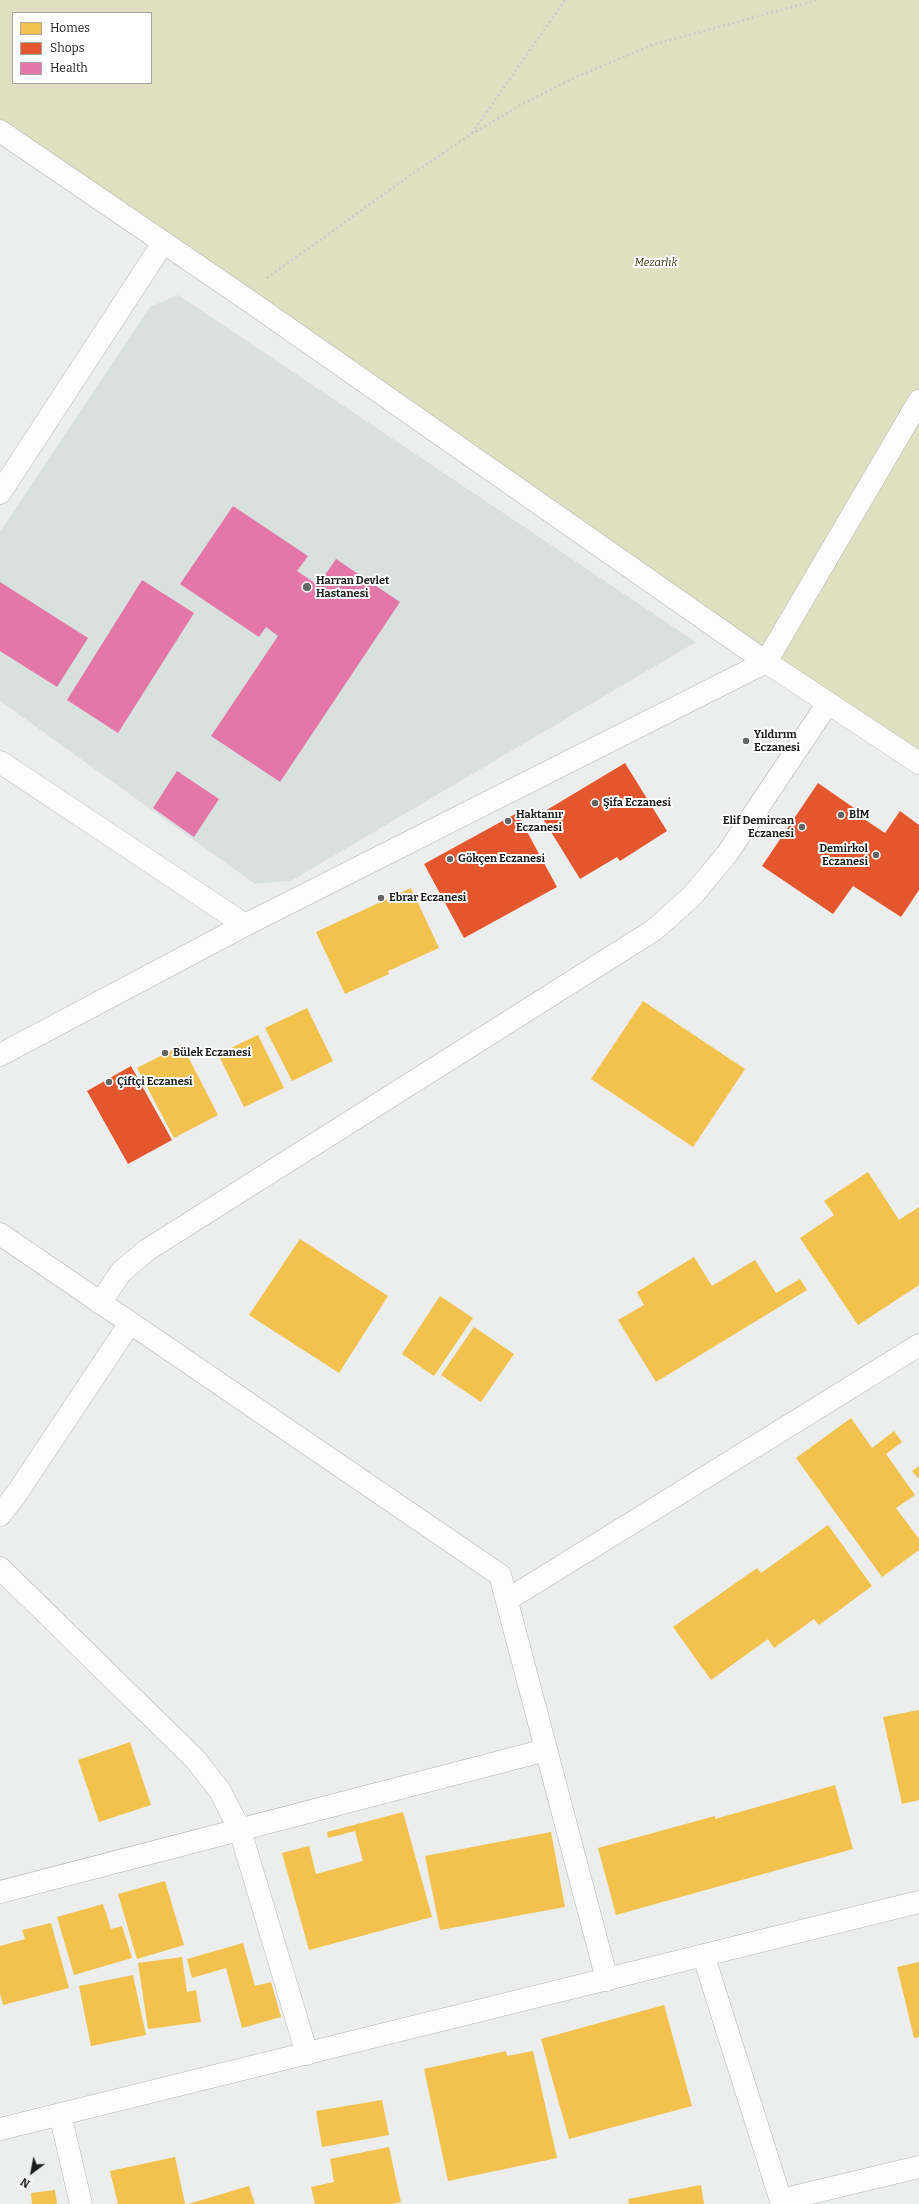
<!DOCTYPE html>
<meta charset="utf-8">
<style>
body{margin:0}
#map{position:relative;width:919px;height:2204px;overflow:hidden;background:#eceeed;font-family:Bitter,serif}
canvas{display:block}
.legend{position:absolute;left:12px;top:12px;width:140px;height:72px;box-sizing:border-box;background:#fff;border:1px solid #a4a4a4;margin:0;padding:5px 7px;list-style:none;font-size:12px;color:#1b1c1c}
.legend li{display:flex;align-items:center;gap:8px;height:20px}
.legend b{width:20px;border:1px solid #a4a4a4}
.north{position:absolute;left:12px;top:2152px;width:40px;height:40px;-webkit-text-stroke:3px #fff;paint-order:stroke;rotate:212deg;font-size:11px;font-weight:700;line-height:16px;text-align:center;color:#1b1c1c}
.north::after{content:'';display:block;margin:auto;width:14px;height:18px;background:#1b1c1c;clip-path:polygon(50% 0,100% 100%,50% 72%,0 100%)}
</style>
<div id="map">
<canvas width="919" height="2204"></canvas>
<ul class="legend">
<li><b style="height:11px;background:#f2c14e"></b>Homes</li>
<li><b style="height:11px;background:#e4572e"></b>Shops</li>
<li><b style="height:11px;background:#e377a8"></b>Health</li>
</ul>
<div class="north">N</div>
</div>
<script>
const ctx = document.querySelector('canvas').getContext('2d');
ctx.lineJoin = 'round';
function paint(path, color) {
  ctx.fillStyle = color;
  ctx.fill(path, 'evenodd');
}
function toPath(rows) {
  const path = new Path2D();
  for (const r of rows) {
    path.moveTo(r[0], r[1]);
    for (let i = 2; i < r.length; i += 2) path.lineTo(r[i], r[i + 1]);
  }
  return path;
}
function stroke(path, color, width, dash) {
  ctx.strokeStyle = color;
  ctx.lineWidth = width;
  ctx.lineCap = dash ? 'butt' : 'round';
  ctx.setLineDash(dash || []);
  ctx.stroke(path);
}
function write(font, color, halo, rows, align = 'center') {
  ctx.font = font + ' Bitter,serif';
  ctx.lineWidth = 4;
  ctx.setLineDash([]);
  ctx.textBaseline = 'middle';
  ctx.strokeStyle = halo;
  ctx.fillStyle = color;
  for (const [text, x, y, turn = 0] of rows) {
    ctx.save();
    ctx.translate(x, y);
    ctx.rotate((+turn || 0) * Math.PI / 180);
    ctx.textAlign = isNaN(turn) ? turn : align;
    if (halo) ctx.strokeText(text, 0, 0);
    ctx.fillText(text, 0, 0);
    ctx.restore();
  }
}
paint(toPath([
 [178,295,696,642,291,881,255,884,0,701,0,532,150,307]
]), '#d9e1df');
paint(toPath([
 [0,0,919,0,919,763,0,131],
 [13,13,151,13,151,83,13,83]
]), '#dee0c0');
paint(toPath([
 [411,888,439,948,388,971,389,974,345,994,316,932],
 [643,1001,745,1069,693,1147,591,1079],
 [307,1008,333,1061,292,1081,265,1028],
 [258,1035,284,1088,244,1107,218,1054],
 [182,1045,218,1115,174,1138,137,1068],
 [868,1172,899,1220,919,1207,919,1285,858,1325,800,1238,834,1215,824,1201],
 [300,1239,388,1296,339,1373,249,1315],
 [694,1257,712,1286,755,1260,776,1293,800,1279,807,1290,656,1382,618,1320,644,1305,637,1292],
 [440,1296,473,1318,434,1376,402,1354],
 [474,1327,514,1354,481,1402,441,1375],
 [851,1418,872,1448,894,1431,902,1442,886,1454,915,1495,896,1508,919,1539,919,1550,882,1577,796,1458],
 [919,1466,919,1479,912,1471],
 [828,1525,872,1586,819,1625,814,1619,774,1648,768,1639,711,1680,673,1627,757,1568,761,1573],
 [919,1710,919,1800,902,1804,883,1717],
 [130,1742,151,1805,99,1822,78,1760],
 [835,1785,853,1849,616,1915,598,1848,715,1816,715,1819],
 [403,1812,432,1917,309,1950,282,1853,309,1846,316,1874,363,1861,355,1831,328,1838,327,1832],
 [551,1832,565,1907,440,1930,425,1856],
 [165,1881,184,1945,137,1959,118,1894],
 [103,1904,111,1929,122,1926,132,1958,74,1975,57,1917],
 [51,1923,69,1988,3,2005,0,1993,0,1946,25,1939,22,1930],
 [243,1943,255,1986,271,1982,281,2017,242,2028,226,1968,192,1978,187,1959],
 [182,1957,187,1992,196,1990,201,2022,148,2029,138,1963],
 [919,1962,919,2037,914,2038,897,1967],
 [133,1975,146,2035,91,2046,79,1986],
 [664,2005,692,2106,569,2139,541,2039],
 [506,2051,507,2056,533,2051,557,2158,448,2181,424,2069],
 [382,2100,389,2135,322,2147,316,2111],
 [389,2147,401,2202,392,2204,315,2204,311,2187,334,2182,330,2159],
 [175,2157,185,2204,118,2204,110,2171],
 [701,2185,704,2204,629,2204,628,2199],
 [249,2186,255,2204,188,2204],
 [55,2190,57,2204,32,2204,31,2193]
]), '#f2c14e');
paint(toPath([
 [625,763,667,831,620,861,617,857,580,879,540,814],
 [818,783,857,810,855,813,885,833,900,811,919,825,919,890,901,917,853,886,833,914,762,866],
 [517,813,557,887,464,938,424,864],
 [131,1066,172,1140,128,1164,87,1091]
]), '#e4572e');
paint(toPath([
 [233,506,308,556,297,571,318,585,336,559,400,602,280,782,211,736,278,636,266,627,259,637,180,584],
 [142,580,194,613,118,733,67,700],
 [0,582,88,638,57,687,0,651],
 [177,771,219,799,194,837,153,808]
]), '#e377a8');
const street = toPath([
 [0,131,242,296,766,662,919,763],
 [0,493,163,243],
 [0,762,245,925],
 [0,1055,245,925,766,662,919,401],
 [0,1234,500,1575,607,1980],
 [100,1303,121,1272,147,1250,654,930,692,896,727,854,828,703],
 [0,1515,17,1493,130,1323],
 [0,1568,196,1760,220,1791,240,1830,307,2054],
 [507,1600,919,1345],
 [0,1892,546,1750],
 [704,1957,782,2204],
 [60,2114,81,2204],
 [0,2129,919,1902],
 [781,2200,919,2167]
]);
stroke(street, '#b3b5b4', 23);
stroke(toPath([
 [472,133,565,0],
 [267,278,405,179,470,135,526,102,576,77,652,45,818,0]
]), '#ccc', 2.5, [2, 3]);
stroke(street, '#fcfcfc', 22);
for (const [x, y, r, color] of [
 [307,587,5,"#646665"],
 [746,741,4,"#646665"],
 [595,803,4,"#646665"],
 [841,815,4,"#646665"],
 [508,821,4,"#646665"],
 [802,827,4,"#646665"],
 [876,855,4,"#646665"],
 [450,859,4,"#646665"],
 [381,898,4,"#646665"],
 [165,1053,4,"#646665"],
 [109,1082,4,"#646665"]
]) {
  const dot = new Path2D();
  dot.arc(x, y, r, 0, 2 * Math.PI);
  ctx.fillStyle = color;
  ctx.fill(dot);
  stroke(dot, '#fff', 1.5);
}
write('italic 11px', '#35360d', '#fff', [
 ["Mezarlık",656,263]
]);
write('bold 11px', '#1b1c1c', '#fff', [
 ["Harran Devlet",316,581],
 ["Hastanesi",316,594],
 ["Yıldırım",754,735],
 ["Eczanesi",754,748],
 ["Şifa Eczanesi",603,803],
 ["Haktanır",516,815],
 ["Eczanesi",516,828],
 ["BİM",849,815],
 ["Elif Demircan",794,821,"right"],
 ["Eczanesi",794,834,"right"],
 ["Demirkol",868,849,"right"],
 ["Eczanesi",868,862,"right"],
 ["Gökçen Eczanesi",458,859],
 ["Ebrar Eczanesi",389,898],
 ["Bülek Eczanesi",173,1053],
 ["Çiftçi Eczanesi",117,1082]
], 'left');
</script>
